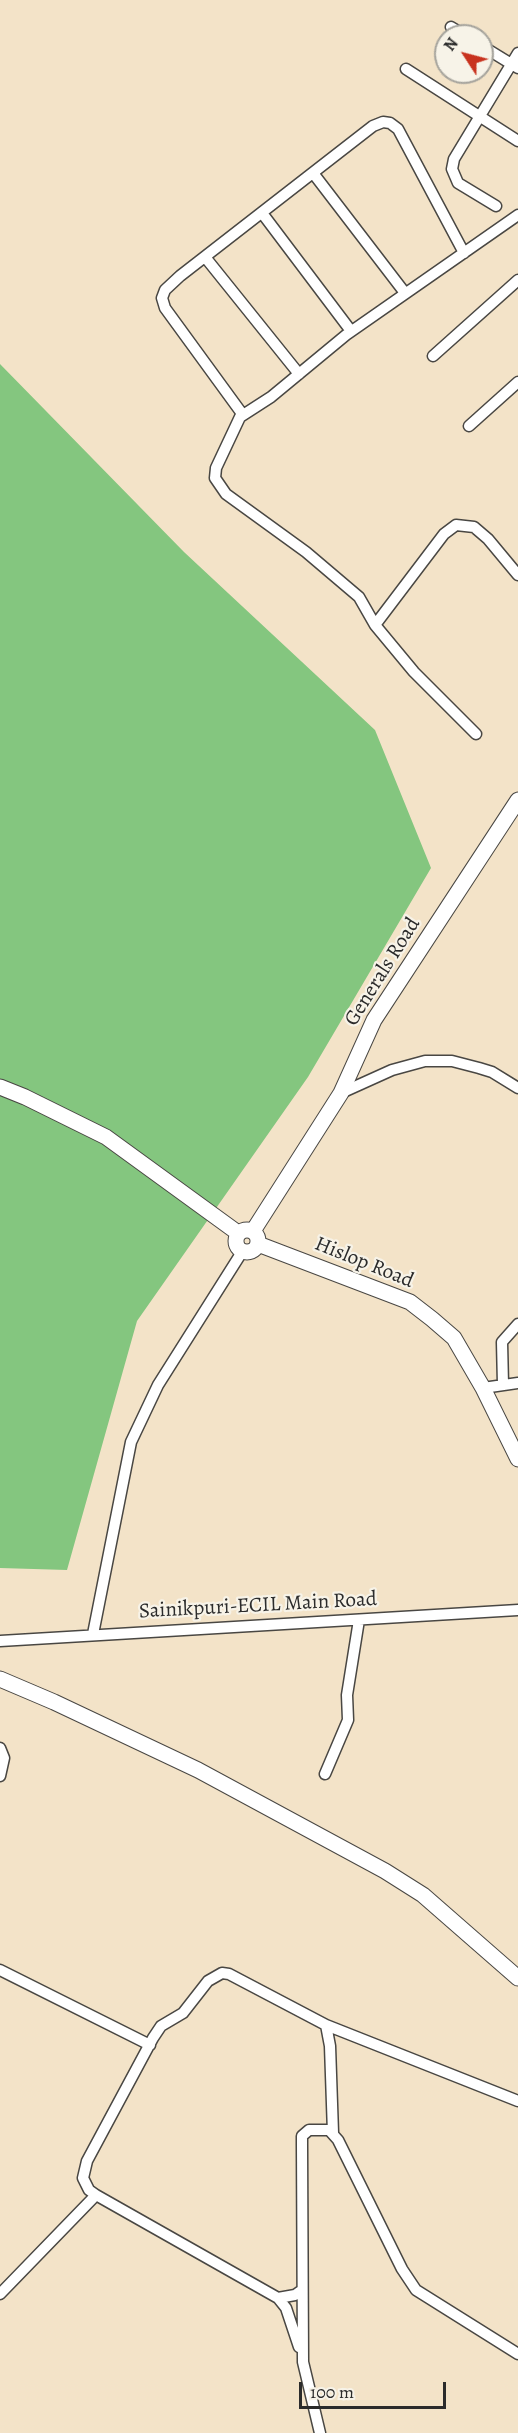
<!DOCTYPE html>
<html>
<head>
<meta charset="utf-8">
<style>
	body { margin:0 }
	#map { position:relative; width:518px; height:2433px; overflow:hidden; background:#f3e3c8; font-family:Alegreya,serif }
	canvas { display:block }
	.north { position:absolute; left:434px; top:24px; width:60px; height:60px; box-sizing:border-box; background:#f7f3e8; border:2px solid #a5a39c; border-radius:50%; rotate:306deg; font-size:16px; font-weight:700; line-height:24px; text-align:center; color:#2b2b2b }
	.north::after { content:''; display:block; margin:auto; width:21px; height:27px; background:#c8321e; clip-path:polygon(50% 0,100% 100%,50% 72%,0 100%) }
	.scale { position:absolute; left:299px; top:2382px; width:147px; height:27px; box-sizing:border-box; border:3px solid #2b2b2b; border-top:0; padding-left:8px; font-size:18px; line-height:21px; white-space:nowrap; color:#2b2b2b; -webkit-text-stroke:4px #f7f3e8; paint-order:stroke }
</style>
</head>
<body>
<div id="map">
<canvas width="518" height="2433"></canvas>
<div class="north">N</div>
<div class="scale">100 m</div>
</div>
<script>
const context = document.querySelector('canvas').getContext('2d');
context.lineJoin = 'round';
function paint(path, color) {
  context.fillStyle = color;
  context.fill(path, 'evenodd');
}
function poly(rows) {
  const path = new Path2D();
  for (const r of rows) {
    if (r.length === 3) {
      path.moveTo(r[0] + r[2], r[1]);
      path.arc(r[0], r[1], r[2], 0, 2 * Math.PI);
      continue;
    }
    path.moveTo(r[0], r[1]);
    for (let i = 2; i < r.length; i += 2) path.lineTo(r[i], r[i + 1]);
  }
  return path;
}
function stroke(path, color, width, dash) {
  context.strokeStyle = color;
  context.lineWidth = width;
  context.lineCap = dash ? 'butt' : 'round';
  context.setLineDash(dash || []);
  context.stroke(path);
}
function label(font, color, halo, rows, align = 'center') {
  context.font = font + ' Alegreya,serif';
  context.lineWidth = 4.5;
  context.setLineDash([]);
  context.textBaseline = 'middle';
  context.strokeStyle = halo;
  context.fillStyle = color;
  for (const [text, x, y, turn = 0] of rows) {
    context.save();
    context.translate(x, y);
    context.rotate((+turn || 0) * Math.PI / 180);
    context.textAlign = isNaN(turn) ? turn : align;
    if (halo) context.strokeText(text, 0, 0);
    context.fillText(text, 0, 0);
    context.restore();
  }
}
paint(poly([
	[0,364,184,552,375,730,431,868,308,1077,137,1321,67,1570,0,1568]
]), '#84c67f');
const street = poly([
	[451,27,466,36],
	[482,46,518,68],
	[406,69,518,141],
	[313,173,405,293],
	[496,206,458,183,452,169,454,159,518,53],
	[262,213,351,331],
	[205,257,299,374],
	[433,356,518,280],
	[243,415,165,308,162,298,165,290,180,276,373,126,383,122,390,123,398,129,464,253],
	[469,426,518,382],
	[375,625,444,534,456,525,474,527,488,539,518,575],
	[476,734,414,672,375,625,359,597,306,552,226,494,215,478,216,468,240,417,271,397,346,335,518,215],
	[341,1093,392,1070,425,1061,452,1061,479,1068,492,1072,518,1088],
	[503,1385,502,1342,518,1324],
	[483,1388,518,1383],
	[93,1634,131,1442,158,1385,242,1252],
	[0,1641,518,1610],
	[0,1748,4,1758,0,1776],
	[325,1774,348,1720,347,1695,359,1620],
	[0,1970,150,2045],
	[326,2025,330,2046,333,2133],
	[302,2290,295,2295,278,2298,96,2195,89,2190,83,2178,87,2161,153,2038,161,2026,183,2013,208,1981,222,1973,229,1974,326,2025,518,2101],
	[0,2294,96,2195],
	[278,2298,286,2308,299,2347],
	[320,2433,303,2362,302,2145,302,2136,309,2130,329,2130,338,2140,402,2269,416,2290,518,2354]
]);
const secondary = poly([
	[0,1087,25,1097,106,1137,238,1233],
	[247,1241,11],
	[253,1231,341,1093,374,1020,518,800],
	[258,1244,410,1302,432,1319,454,1338,483,1388,518,1459],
	[0,1679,54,1702,198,1770,385,1871,423,1895,518,1978]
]);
stroke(street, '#494743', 13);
stroke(secondary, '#494743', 17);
stroke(street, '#fff', 10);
stroke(secondary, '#fff', 15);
label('21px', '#2b2b2b', '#f7f3e8', [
	["Generals Road",383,972,-58],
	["Hislop Road",364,1263,22],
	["Sainikpuri-ECIL Main Road",258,1606,-3]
]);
</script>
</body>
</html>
